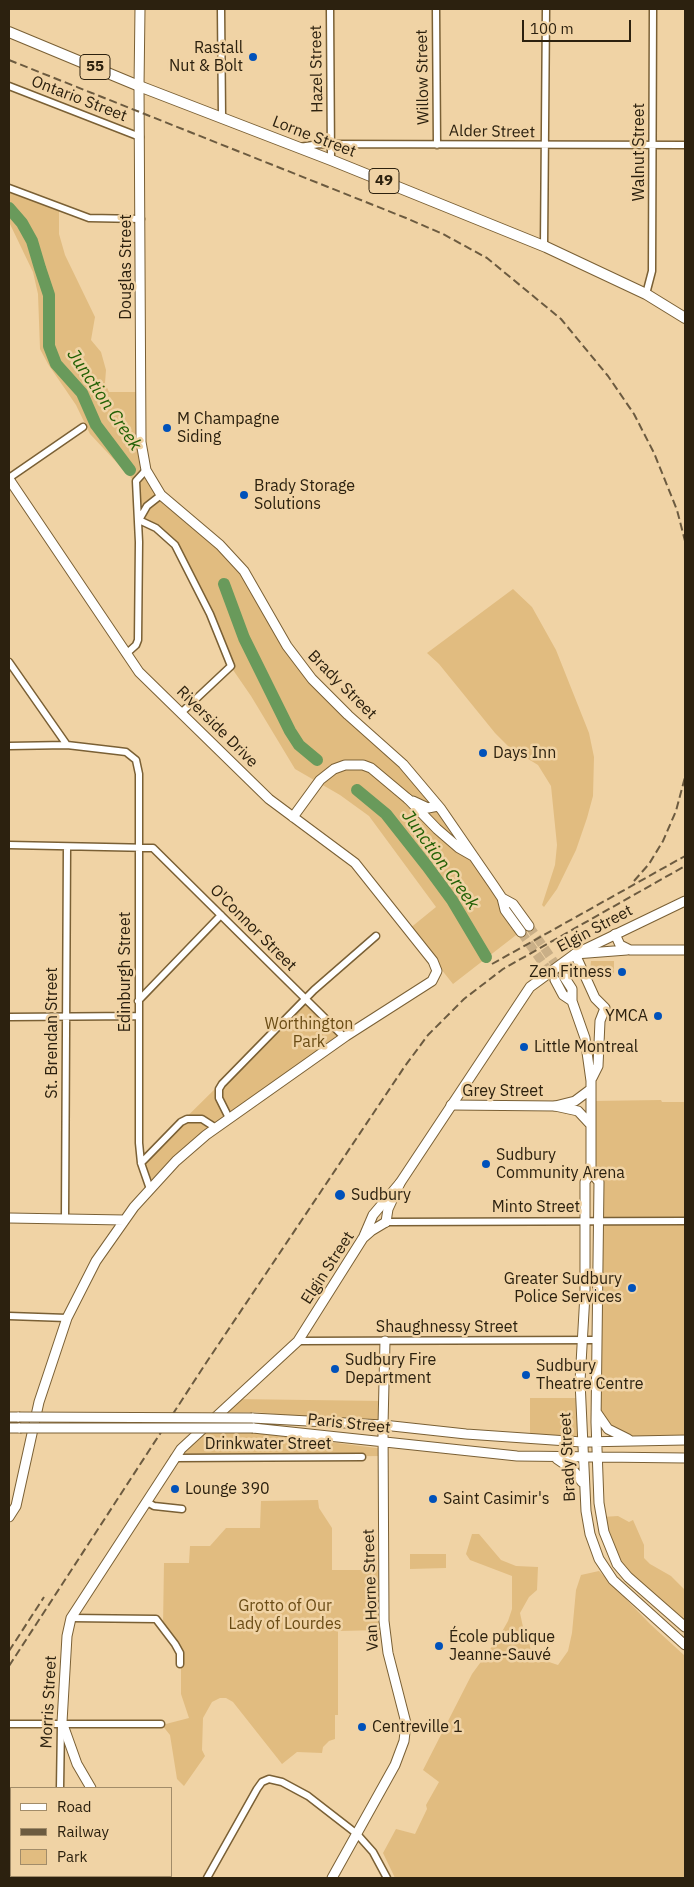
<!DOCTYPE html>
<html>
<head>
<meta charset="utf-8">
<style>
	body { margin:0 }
	#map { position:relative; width:694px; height:1887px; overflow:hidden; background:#f0d3a5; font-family:"IBM Plex Sans",sans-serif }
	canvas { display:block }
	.frame { position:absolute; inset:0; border:10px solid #2c210f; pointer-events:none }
	.legend { position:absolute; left:10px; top:1787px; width:162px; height:90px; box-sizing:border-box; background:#f0d3a5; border:1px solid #a28c69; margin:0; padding:6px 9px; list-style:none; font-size:15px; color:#2c210f }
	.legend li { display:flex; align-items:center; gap:10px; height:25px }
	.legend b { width:25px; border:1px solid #a28c69 }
	.scale { position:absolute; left:522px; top:20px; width:109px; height:22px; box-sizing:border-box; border:2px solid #2c210f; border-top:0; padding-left:6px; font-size:15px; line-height:18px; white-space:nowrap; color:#2c210f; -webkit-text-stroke:4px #f0d3a5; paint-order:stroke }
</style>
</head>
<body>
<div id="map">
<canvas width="694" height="1887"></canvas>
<div class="frame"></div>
<ul class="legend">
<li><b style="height:6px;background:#fff"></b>Road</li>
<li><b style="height:6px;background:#6c5b40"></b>Railway</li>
<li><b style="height:14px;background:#e1bc80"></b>Park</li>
</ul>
<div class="scale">100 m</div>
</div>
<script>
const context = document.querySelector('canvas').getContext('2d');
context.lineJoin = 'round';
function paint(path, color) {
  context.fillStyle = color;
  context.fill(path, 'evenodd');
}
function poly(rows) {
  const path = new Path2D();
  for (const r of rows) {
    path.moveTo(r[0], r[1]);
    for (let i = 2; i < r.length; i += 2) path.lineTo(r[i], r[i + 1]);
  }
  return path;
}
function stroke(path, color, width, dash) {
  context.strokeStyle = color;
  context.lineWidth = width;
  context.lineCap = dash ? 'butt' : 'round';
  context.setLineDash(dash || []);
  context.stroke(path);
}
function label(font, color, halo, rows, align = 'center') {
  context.font = font + ' "IBM Plex Sans",sans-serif';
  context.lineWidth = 5;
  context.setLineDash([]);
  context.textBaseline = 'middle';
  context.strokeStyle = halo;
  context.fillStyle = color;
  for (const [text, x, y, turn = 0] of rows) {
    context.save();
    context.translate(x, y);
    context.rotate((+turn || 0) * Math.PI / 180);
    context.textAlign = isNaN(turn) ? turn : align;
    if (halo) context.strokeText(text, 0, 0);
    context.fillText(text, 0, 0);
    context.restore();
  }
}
paint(poly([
	[9,189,59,209,59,234,65,255,95,317,91,340,101,352,106,370,105,383,109,392,141,392,141,442,155,486,230,554,296,658,417,779,520,932,453,984,409,929,436,907,369,816,340,795,295,769,251,696,231,667,209,614,168,537,138,520,135,482,90,434,76,405,48,364,40,349,38,294,33,272,9,222],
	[513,589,532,607,556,650,589,733,594,757,593,796,587,818,576,850,557,889,544,907,542,905,555,865,557,845,551,786,538,765,510,748,495,733,439,664,427,653],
	[591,961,614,961,614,973,590,972],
	[306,999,345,1037,230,1118,151,1189,141,1162],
	[661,1100,662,1102,685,1102,685,1439,633,1440,612,1431,597,1411,599,1183,592,1172,592,1101],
	[530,1398,580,1398,581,1442,530,1438],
	[233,1399,384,1401,384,1425,255,1412,220,1412],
	[202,1433,259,1433,384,1449,384,1456,260,1457,176,1462],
	[318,1500,319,1508,332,1528,332,1570,384,1570,385,1630,338,1631,338,1715,335,1715,335,1739,329,1741,323,1747,322,1753,297,1752,282,1764,233,1702,226,1698,220,1698,212,1702,203,1718,202,1750,205,1756,184,1786,177,1779,170,1735,162,1725,189,1718,181,1694,181,1653,163,1626,164,1563,189,1563,190,1546,210,1546,226,1528,260,1528,261,1501],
	[618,1516,629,1522,633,1520,644,1545,644,1558,650,1564,671,1576,685,1590,685,1626,617,1564,602,1517],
	[472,1534,479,1534,501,1560,516,1566,538,1567,537,1590,529,1597,520,1613,523,1627,528,1636,533,1662,549,1662,558,1665,568,1651,572,1633,576,1590,581,1575,599,1571,650,1624,685,1656,685,1878,395,1878,383,1853,396,1829,415,1834,427,1809,426,1805,439,1782,423,1770,472,1674,499,1637,508,1621,512,1609,512,1576,470,1560,466,1554],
	[410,1554,446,1554,446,1568,410,1569]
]), '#e1bc80');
stroke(poly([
	[9,208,22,223,32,241,40,268,49,295,49,346,56,364,82,393,96,425,130,470],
	[224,584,244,638,290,731,299,745,317,760],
	[357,790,386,814,427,866,452,900,486,957]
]), '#699a5b', 12);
stroke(poly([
	[529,926,563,975],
	[521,932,554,979]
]), '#c9af87', 9, [9, 4.5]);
const minor = poly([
	[221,9,222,117],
	[330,9,331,160],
	[436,9,437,145],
	[9,86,140,137],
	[299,147,320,144,685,145],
	[9,188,89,218,141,219],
	[544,246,546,9],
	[646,294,652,271,653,9],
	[9,478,83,427],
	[139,520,156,528,175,545,210,614,231,666,182,712],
	[139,520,147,506,161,495],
	[126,654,136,645,138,640,139,542,136,481,146,470],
	[9,662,67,745],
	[9,746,67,745,118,751,126,752,136,760,139,774,139,1143,141,1163,150,1189],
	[9,845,153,848,344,1037],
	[138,1001,221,915],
	[9,1017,138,1016],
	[229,1118,219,1098,219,1089,222,1084,314,990,376,936],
	[141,1163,181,1122,187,1119,202,1119,216,1128],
	[65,1218,67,847],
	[386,1222,685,1221],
	[9,1316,67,1318],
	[298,1341,597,1340],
	[174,1458,362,1457],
	[147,1502,154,1506,182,1509],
	[71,1618,156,1619,175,1644,180,1653,180,1664],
	[9,1724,161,1724],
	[60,1788,61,1725],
	[9,1840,11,1840],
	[58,1878,59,1876],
	[207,1878,257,1789,262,1782,269,1779,282,1782,308,1796,357,1834,373,1852,387,1878]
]);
const tertiary = poly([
	[139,86,140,9],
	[9,479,139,672,269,799,355,863,433,961,437,971,432,981,346,1036,206,1135,176,1161,134,1207,96,1261,67,1318,39,1402,16,1506,9,1517],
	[293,817,320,780,334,769,345,765,363,765,371,768,408,799],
	[615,934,620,945,630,950,685,950],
	[575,954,627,950],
	[451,1105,555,1106],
	[9,1218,124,1220],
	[364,1236,373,1215,400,1183],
	[91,1788,77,1764,62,1722,67,1636,71,1618,181,1449,298,1341,363,1238,371,1231,386,1222],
	[163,1876,165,1878]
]);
const secondary = poly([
	[139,86,141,442,146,470,161,495,220,545,244,571,287,646,312,679,348,715,403,764,441,809,494,886,502,898,505,910,521,932],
	[408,799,437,829,459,848,473,856],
	[413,801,428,808,438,806],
	[502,898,513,904,529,926],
	[575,954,595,998,605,1008,600,1021,598,1066,592,1078],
	[563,975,572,989,572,1001,585,1038,591,1081,591,1172,585,1182,585,1294,580,1381,586,1511,590,1534,599,1559,613,1580,685,1645],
	[555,980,563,995,572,1001],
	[555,1106,578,1111,591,1125],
	[555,1106,575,1101,591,1089],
	[591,1172,599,1182,596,1422,599,1503,604,1532,617,1564,628,1577,685,1627],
	[386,1222,388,1209,400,1183,530,987,575,954,685,901],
	[597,1413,608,1429,628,1439],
	[9,1417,19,1417],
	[252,1418,383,1425,466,1434,582,1442,685,1440],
	[9,1428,20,1428],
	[253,1428,517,1456,685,1458],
	[557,1459,573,1470,582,1482],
	[332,1878,395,1765,404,1741,406,1723,388,1653,384,1621,383,1425,385,1341]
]);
const primary = poly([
	[9,32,139,86,331,160,546,247,646,294,685,318]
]);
stroke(minor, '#7a6035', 9);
stroke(tertiary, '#7a6035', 11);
stroke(secondary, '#7a6035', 11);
stroke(primary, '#7a6035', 12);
stroke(minor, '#fff', 6);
stroke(tertiary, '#fff', 9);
stroke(secondary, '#fff', 9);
stroke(primary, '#fff', 10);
stroke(poly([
	[9,60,406,218,443,234,487,258,561,319,608,376,634,414,654,453,677,510,685,541],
	[634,881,649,864,663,841,676,811,685,777],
	[492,964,685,856],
	[9,1651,44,1597],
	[9,1666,206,1363,405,1066,428,1035,464,999,503,969,685,866]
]), '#6c5b40', 2, [8, 4]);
const secondaryBridge = poly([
	[19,1417,252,1418],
	[20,1428,253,1428]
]);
stroke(secondaryBridge, '#7a6035', 11, []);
stroke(secondaryBridge, '#fff', 9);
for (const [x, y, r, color] of [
	[253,57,5,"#0051ba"],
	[167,428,5,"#0051ba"],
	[244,495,5,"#0051ba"],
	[483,753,5,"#0051ba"],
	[622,972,5,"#0051ba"],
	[658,1016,5,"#0051ba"],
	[524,1047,5,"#0051ba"],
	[486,1164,5,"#0051ba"],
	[340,1195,6,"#0051ba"],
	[632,1288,5,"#0051ba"],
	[335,1369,5,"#0051ba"],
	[526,1375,5,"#0051ba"],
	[175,1489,5,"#0051ba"],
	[433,1499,5,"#0051ba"],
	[439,1646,5,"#0051ba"],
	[362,1727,5,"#0051ba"]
]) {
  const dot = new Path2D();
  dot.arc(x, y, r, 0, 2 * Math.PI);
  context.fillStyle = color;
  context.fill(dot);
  stroke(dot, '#f0d3a5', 2);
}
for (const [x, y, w] of [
	[95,67,30],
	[384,181,30]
]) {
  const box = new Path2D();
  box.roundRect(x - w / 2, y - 12.5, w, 25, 4);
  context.fillStyle = '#f0d3a5';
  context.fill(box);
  stroke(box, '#2c210f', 1);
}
label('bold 15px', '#2c210f', null, [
	["55",95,67],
	["49",384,181]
]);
label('16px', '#2c210f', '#f0d3a5', [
	["Rastall",243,48,"right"],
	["Nut & Bolt",243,66,"right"],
	["M Champagne",177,419],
	["Siding",177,437],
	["Brady Storage",254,486],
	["Solutions",254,504],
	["Days Inn",493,753],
	["Zen Fitness",612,972,"right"],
	["YMCA",648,1016,"right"],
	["Little Montreal",534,1047],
	["Sudbury",496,1155],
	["Community Arena",496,1173],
	["Sudbury",351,1195],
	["Greater Sudbury",622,1279,"right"],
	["Police Services",622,1297,"right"],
	["Sudbury Fire",345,1360],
	["Department",345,1378],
	["Sudbury",536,1366],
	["Theatre Centre",536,1384],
	["Lounge 390",185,1489],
	["Saint Casimir's",443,1499],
	["École publique",449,1637],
	["Jeanne-Sauvé",449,1655],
	["Centreville 1",372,1727]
], 'left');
label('16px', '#2c210f', '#f0d3a5', [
	["Hazel Street",317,69,-91],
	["Willow Street",423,77,-91],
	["Ontario Street",79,99,21],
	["Alder Street",492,132,1],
	["Lorne Street",314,137,21],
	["Walnut Street",639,152,-90],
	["Douglas Street",126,267,-90],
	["Brady Street",342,685,45],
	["Riverside Drive",217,727,45],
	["O'Connor Street",253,928,45],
	["Elgin Street",595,929,-28],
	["Edinburgh Street",125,972,-90],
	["St. Brendan Street",52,1033,-90],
	["Grey Street",503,1091],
	["Minto Street",536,1207],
	["Elgin Street",328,1268,-57],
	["Shaughnessy Street",447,1327],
	["Paris Street",349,1424,6],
	["Drinkwater Street",268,1444],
	["Brady Street",568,1457,-93],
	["Van Horne Street",371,1590,-92],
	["Morris Street",49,1702,-87]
]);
label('16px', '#6a4c15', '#f0d3a5', [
	["Worthington",309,1024],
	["Park",309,1042],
	["Grotto of Our",285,1606],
	["Lady of Lourdes",285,1624]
]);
label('italic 18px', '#226105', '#f0d3a5', [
	["Junction Creek",104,400,56],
	["Junction Creek",440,860,54]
]);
</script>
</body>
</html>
